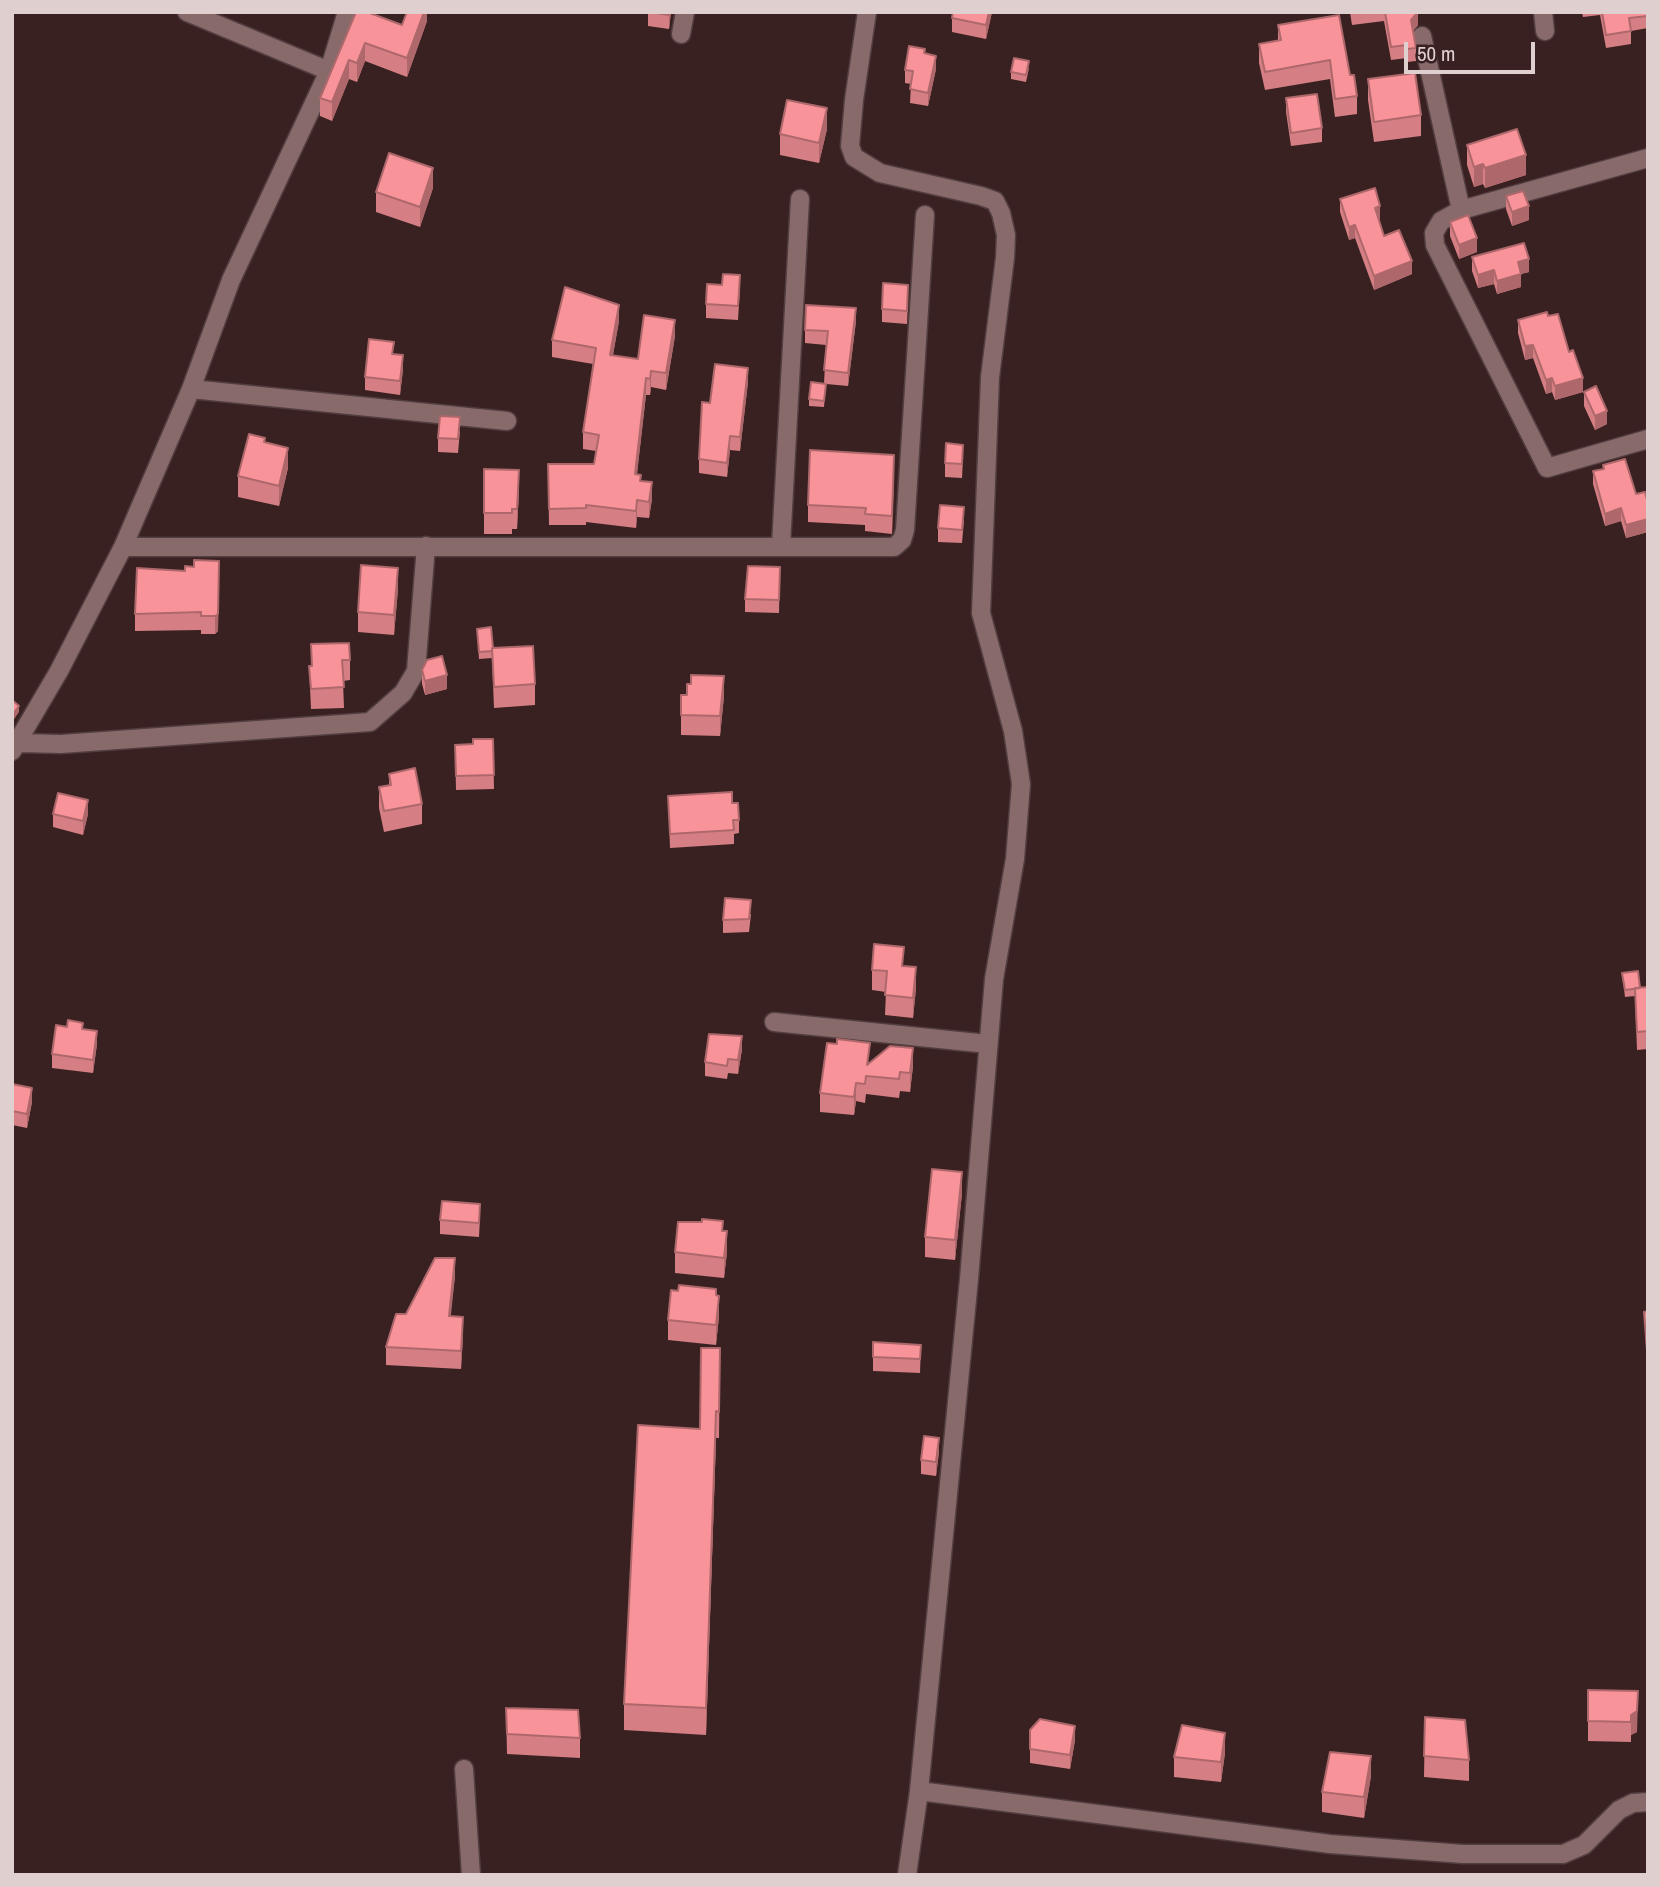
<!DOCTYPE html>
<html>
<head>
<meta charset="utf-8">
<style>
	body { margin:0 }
	#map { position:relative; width:1660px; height:1887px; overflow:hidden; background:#392122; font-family:"Archivo Narrow",sans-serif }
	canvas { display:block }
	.frame { position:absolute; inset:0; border:14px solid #e0cfcf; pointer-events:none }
	.scale { position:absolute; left:1404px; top:42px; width:131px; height:32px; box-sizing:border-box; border:4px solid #e0cfcf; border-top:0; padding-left:9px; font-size:21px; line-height:24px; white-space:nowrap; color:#e0cfcf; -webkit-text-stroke:5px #392122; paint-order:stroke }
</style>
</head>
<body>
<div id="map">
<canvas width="1660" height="1887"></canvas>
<div class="frame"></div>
<div class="scale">50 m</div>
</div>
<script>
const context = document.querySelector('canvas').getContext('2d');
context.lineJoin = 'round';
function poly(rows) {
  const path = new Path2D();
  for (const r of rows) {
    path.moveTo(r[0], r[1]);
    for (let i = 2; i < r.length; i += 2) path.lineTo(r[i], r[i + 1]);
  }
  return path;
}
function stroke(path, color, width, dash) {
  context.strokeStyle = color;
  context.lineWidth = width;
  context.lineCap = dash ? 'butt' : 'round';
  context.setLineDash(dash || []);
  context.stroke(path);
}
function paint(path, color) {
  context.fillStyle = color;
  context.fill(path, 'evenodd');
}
const minor = poly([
	[187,12,329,71],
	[867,12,854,100,850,146,854,157,880,173,981,196,995,201,1001,213,1006,235,1005,258,990,377,981,613,1013,731,1021,784,1015,859,994,979,969,1279,919,1791,907,1875],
	[1543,12,1545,31],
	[681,34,685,12],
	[1422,36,1461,210],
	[1648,158,1461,210,1441,221,1434,233,1435,245,1547,468,1648,439],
	[191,389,507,421],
	[781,545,800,199],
	[123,547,894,547,902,540,905,530,925,215],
	[20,743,61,744,370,722,403,693,416,671,426,546],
	[12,751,59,671,123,547,191,389,231,280,329,71,347,12],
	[774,1022,988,1044],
	[464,1769,471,1875],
	[919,1791,1330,1844,1463,1854,1563,1854,1584,1845,1619,1810,1633,1803,1648,1802]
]);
stroke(minor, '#523d3f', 21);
stroke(minor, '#886a6b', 18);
paint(poly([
	[356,12,402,25,427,12,427,21,407,77,365,61,357,82,349,79,332,121,320,116,320,98],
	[648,12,671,12,669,29,648,26],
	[992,12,986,39,952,32,952,18],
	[1350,12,1429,12,1418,14,1418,25,1413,31,1416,48,1416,61,1407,62,1407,58,1391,60,1384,21,1352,25],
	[1582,12,1648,12,1648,28,1631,31,1631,44,1606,48,1600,15,1583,17],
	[1339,15,1350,75,1357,96,1357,114,1335,117,1330,79,1265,90,1259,63,1259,44,1278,40,1278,25],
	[925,54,936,69,928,106,910,103,911,84,905,83,905,70],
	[1029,68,1026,82,1011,79,1011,72],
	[1368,79,1421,115,1421,136,1374,142,1368,100],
	[1286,98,1322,128,1322,142,1291,146,1286,112],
	[827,129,819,163,780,155,780,134],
	[1467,145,1526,175,1485,188,1483,184,1474,187,1467,165],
	[433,188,420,227,376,212,376,192],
	[1506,196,1529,220,1512,226,1506,209],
	[1340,199,1380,219,1379,220,1384,236,1412,274,1374,290,1355,238,1349,240,1340,212],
	[1450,222,1477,252,1459,259,1450,236],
	[1472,257,1529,272,1521,274,1521,287,1497,294,1494,284,1478,288,1472,271],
	[740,288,738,320,706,318,706,304],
	[908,299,907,324,882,322,882,309],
	[1548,316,1569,352,1583,392,1555,400,1552,392,1546,394,1533,358,1525,360,1518,333,1518,320],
	[619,321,613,355,638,359,675,336,666,390,651,387,650,395,646,395,637,474,652,499,649,518,637,517,636,528,586,522,586,525,549,525,548,464,594,464,596,451,583,449,583,432,593,364,552,357,552,340],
	[856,321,848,386,826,384,824,407,809,406,809,399,824,384,826,345,805,343,805,330],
	[394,354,403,369,400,395,365,390,365,377],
	[748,382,740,451,730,450,727,477,699,473,699,459,710,403],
	[1584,392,1607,424,1595,430,1584,406],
	[460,431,458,453,438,452,438,438],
	[265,442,288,468,279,506,238,497,238,476],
	[963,458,962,478,945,477,945,463],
	[1603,465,1648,504,1648,532,1626,538,1621,521,1605,526,1593,484,1593,471,1603,469],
	[484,469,519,490,517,529,512,529,512,534,484,534],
	[894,472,892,534,865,531,865,525,808,522,808,505],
	[964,520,962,543,938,542,938,528],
	[219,561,218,631,215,634,201,634,201,630,135,631,135,614,185,571,194,567],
	[780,567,779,613,745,612,745,599],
	[398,589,394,635,358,632,358,612],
	[477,629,493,648,535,684,535,705,494,708,492,658,479,659],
	[311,644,350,660,350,680,343,681,344,708,311,709,309,666,311,666],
	[422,670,447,689,425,695,422,684],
	[681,695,724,696,720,736,681,735],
	[493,739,494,789,456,790,455,745,473,744],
	[389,774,422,804,422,824,384,832,379,808,379,787,389,785],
	[668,796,732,803,739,820,739,833,734,834,734,844,670,848],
	[53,814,88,814,83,835,53,827],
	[751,914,749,932,723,933,723,920],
	[904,966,916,988,913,1018,885,1015,886,992,872,990,872,970],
	[1622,973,1640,988,1648,987,1648,1049,1637,1050,1635,996,1625,997],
	[83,1029,97,1044,93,1073,52,1068,52,1054],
	[837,1044,870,1063,913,1066,910,1092,900,1091,899,1098,866,1094,865,1103,856,1101,854,1115,820,1112,820,1093],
	[742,1049,738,1074,728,1073,727,1079,705,1076,705,1062],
	[12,1084,32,1102,27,1128,12,1125],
	[962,1193,955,1260,925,1257,925,1237],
	[480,1218,479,1237,440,1234,440,1220],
	[723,1231,727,1252,724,1278,675,1273,675,1252],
	[455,1276,450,1316,463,1335,461,1369,386,1365,386,1347,406,1314],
	[716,1295,719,1316,716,1345,668,1340,668,1320],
	[1648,1311,1648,1363,1647,1363,1644,1312],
	[873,1342,921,1345,920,1373,873,1371],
	[720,1348,719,1438,716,1438,706,1735,624,1730,624,1704,700,1429],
	[939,1452,936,1476,921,1474,921,1460],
	[1588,1690,1638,1691,1637,1732,1631,1735,1631,1742,1588,1741],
	[506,1708,580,1738,580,1758,507,1754],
	[1425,1717,1469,1760,1469,1781,1424,1777],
	[1030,1730,1075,1740,1070,1769,1030,1763],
	[1225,1753,1221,1782,1174,1777,1174,1757],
	[1371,1776,1364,1818,1322,1812,1322,1792]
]), '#d57f84');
paint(poly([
	[424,12,427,12,427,21,407,77,407,58],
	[669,12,671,12,669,29],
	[989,12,992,12,986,39,986,25],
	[1418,12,1418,25,1411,33,1411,20],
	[365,43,365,61,357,82,357,63],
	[936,56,936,69,928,106,928,93],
	[349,60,349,79,332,121,332,102],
	[827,108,827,129,819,163,819,143],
	[1526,155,1526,175,1485,188,1485,168],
	[1483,164,1483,184,1474,187,1474,167],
	[433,168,433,188,420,227,420,207],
	[1380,206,1380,219,1375,221,1375,208],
	[1529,206,1529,220,1512,226,1512,212],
	[1355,225,1355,238,1349,240,1349,227],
	[1477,238,1477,252,1459,259,1459,245],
	[1529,259,1529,272,1521,274,1521,287,1497,294,1497,281,1518,262],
	[1412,261,1412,274,1374,290,1374,276],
	[1494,270,1494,284,1478,288,1478,275],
	[619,305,619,321,610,371,610,355],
	[856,308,856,321,848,386,848,373],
	[675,320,675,336,666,390,666,373],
	[1533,345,1533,358,1525,360,1525,346],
	[403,355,403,369,400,395,400,381],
	[748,368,748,382,740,451,740,437],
	[651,371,651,387,650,395,650,379],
	[646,378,646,395,635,490,635,474],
	[1552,378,1552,392,1546,394,1546,380],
	[1583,378,1583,392,1555,400,1555,386],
	[1607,411,1607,424,1595,430,1595,416],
	[730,436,730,450,727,477,727,463],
	[288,448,288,468,279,506,279,486],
	[894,455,894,472,892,534,892,516],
	[519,470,519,490,517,529,517,509],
	[652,482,652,499,649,518,649,502],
	[637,500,637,517,636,528,636,511],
	[1621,508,1621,521,1605,526,1605,514],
	[1648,519,1648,532,1626,538,1626,525],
	[219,561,218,631,215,634,215,616],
	[398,568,398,589,394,635,394,615],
	[447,675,447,689,425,695,425,681],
	[724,676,724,696,720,736,720,716],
	[19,706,19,712,12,722,12,715],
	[88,800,88,814,83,835,83,821],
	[916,967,916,988,913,1018,913,998],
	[97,1031,97,1044,93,1073,93,1060],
	[742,1036,742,1049,738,1074,738,1060],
	[913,1048,913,1066,910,1092,910,1073],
	[856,1083,856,1101,854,1115,854,1097],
	[32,1088,32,1102,27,1128,27,1114],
	[962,1172,962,1193,955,1260,955,1240],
	[727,1231,727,1252,724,1278,724,1258],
	[455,1258,455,1276,449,1334,449,1316],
	[719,1296,719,1316,716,1345,716,1325],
	[463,1317,463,1335,461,1369,461,1351],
	[716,1411,716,1438,706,1735,706,1708],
	[939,1438,939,1452,936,1476,936,1462],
	[1637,1711,1637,1732,1631,1735,1631,1742,1631,1715],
	[1075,1726,1075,1740,1070,1769,1070,1755],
	[1225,1733,1225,1753,1221,1782,1221,1762],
	[1371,1756,1371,1776,1364,1818,1364,1797]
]), '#ae686b');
const building = poly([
	[356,12,367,12,402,25,407,12,424,12,407,58,365,43,357,63,349,60,332,102,320,98,356,12],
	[650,12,669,12,669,15,650,12],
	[953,12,989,12,986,25,952,18,953,12],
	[1385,12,1418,12,1411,20,1416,48,1407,49,1407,45,1391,47,1385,12],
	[1602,12,1648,12,1648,16,1629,18,1631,31,1606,35,1602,12],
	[1339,15,1350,75,1354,75,1357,96,1335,99,1330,60,1265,72,1259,44,1281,40,1278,25,1339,15],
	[909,46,925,49,924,53,936,56,928,93,910,89,913,71,905,70,909,46],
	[1014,58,1029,61,1026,75,1011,72,1014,58],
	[1415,73,1421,115,1374,122,1368,79,1415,73],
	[1317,94,1322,128,1291,133,1286,98,1317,94],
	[787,100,827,108,819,143,780,134,787,100],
	[1517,129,1526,155,1485,168,1483,164,1474,167,1467,145,1517,129],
	[389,153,433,168,420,207,376,192,389,153],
	[1375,188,1380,206,1375,208,1384,236,1399,230,1412,261,1374,276,1355,225,1349,227,1340,199,1375,188],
	[1523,191,1529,206,1512,212,1506,196,1523,191],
	[1468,215,1477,238,1459,245,1450,222,1468,215],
	[1524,243,1529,259,1518,262,1521,274,1497,281,1494,270,1478,275,1472,257,1524,243],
	[723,274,740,275,738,306,706,304,707,284,722,285,723,274],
	[883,283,908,285,907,311,882,309,883,283],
	[565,287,619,305,610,355,638,359,644,315,675,320,666,373,651,371,650,379,646,378,635,474,641,475,640,481,652,482,649,502,637,500,636,511,586,505,586,508,549,509,548,464,594,464,599,435,583,432,596,348,552,340,565,287],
	[806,305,856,308,848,373,824,370,828,331,805,330,806,305],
	[1547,312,1548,316,1558,314,1569,352,1573,350,1583,378,1555,386,1552,378,1546,380,1533,345,1525,346,1518,320,1547,312],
	[369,339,394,342,392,354,403,355,400,381,365,377,369,339],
	[715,364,748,368,740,437,730,436,727,463,699,459,702,402,710,403,715,364],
	[811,382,826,384,824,401,809,399,811,382],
	[1596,386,1607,411,1595,416,1584,392,1596,386],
	[440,416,460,417,458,439,438,438,440,416],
	[249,434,265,438,264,442,288,448,279,486,238,476,249,434],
	[946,443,963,445,962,464,945,463,946,443],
	[810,450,894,455,892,516,865,514,866,508,808,505,810,450],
	[1625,459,1636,494,1645,492,1648,504,1648,519,1626,525,1621,508,1605,514,1593,471,1604,469,1603,465,1625,459],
	[484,469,519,470,517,509,512,509,512,513,484,513,484,469],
	[940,505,964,507,962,530,938,528,940,505],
	[194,560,219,561,218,614,215,616,201,616,201,612,135,614,137,568,185,571,185,566,194,567,194,560],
	[361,565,398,568,394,615,358,612,361,565],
	[748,566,780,567,779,600,745,599,748,566],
	[491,627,493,648,492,648,492,651,479,652,477,629,491,627],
	[349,643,350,660,342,660,344,687,311,689,309,666,312,666,311,644,349,643],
	[533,646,535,684,494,687,492,648,533,646],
	[442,656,447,675,425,681,422,670,427,660,442,656],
	[691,675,724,676,720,716,681,715,681,695,687,695,687,684,691,684,691,675],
	[12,700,19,706,12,715,12,700],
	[473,739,493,739,494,775,456,776,455,745,473,744,473,739],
	[415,768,422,804,384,811,379,787,391,785,389,774,415,768],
	[732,792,732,803,738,803,739,820,733,820,734,830,670,834,668,796,732,792],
	[58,793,88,800,83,821,53,814,58,793],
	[725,898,751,900,749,919,723,920,725,898],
	[874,944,904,947,902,966,916,967,913,998,885,995,887,971,872,970,874,944],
	[1638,971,1640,988,1625,990,1622,973,1638,971],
	[1648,987,1648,1031,1637,1032,1635,988,1648,987],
	[68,1020,83,1023,82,1029,97,1031,93,1060,52,1054,56,1025,67,1027,68,1020],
	[709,1034,742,1036,738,1060,728,1059,727,1066,705,1062,709,1034],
	[837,1039,870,1043,867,1065,890,1046,913,1048,910,1073,900,1072,899,1079,866,1076,865,1084,856,1083,854,1097,820,1093,827,1043,837,1044,837,1039],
	[12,1084,32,1088,27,1114,12,1111,12,1084],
	[932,1169,962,1172,955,1240,925,1237,932,1169],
	[442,1201,480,1204,479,1223,440,1220,442,1201],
	[702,1219,723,1221,722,1231,727,1231,724,1258,675,1252,678,1222,702,1222,702,1219],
	[435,1258,455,1258,449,1316,463,1317,461,1351,386,1347,396,1314,406,1314,435,1258],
	[679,1285,716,1289,716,1295,719,1296,716,1325,668,1320,671,1290,678,1291,679,1285],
	[1648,1311,1648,1350,1647,1350,1644,1312,1648,1311],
	[873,1342,921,1345,920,1359,873,1357,873,1342],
	[701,1348,720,1348,719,1412,716,1411,706,1708,624,1704,638,1425,700,1429,701,1348],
	[924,1436,939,1438,936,1462,921,1460,924,1436],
	[1588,1690,1638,1691,1637,1711,1631,1715,1631,1722,1588,1721,1588,1690],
	[506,1708,578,1710,580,1738,507,1734,506,1708],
	[1425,1717,1465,1720,1469,1760,1424,1756,1425,1717],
	[1040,1719,1075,1726,1070,1755,1030,1749,1030,1730,1040,1719],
	[1182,1725,1225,1733,1221,1762,1174,1757,1182,1725],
	[1330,1752,1371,1756,1364,1797,1322,1792,1330,1752]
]);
paint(building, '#f89499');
stroke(building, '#ae686b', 2);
</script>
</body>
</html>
